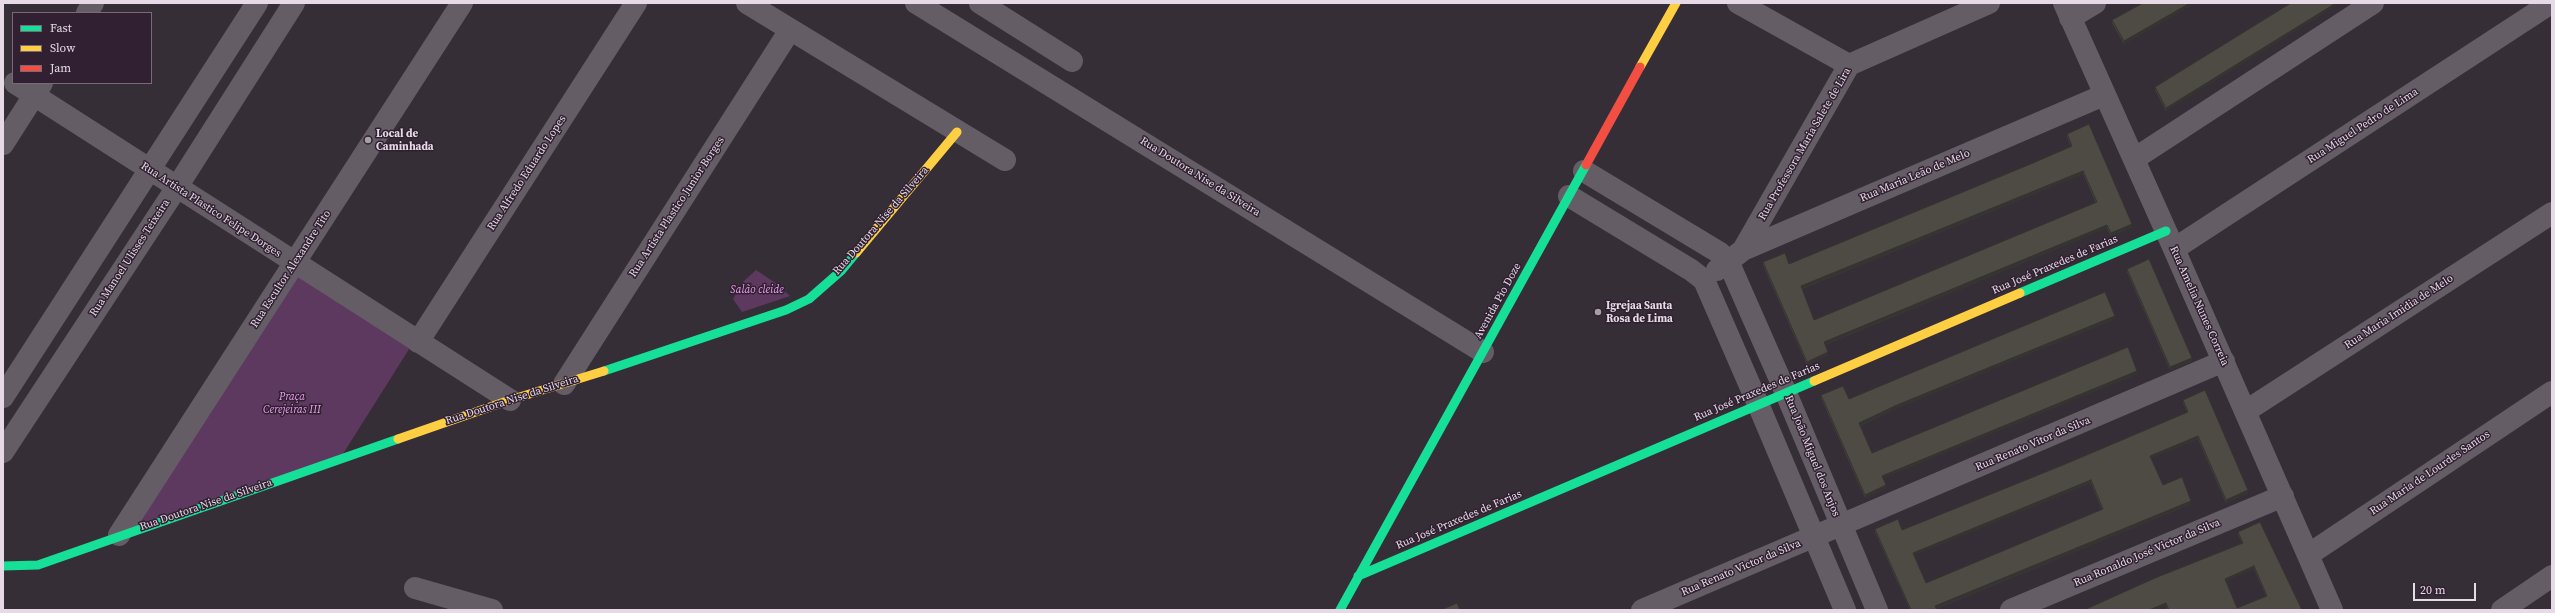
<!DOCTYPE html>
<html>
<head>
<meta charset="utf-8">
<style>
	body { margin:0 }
	#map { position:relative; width:2555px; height:613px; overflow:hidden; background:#362e37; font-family:"Source Serif 4",serif }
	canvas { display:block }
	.frame { position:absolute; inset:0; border:4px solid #e5dae5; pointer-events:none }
	.legend { position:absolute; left:12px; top:12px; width:140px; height:72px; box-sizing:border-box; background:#302031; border:1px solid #786a79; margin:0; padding:5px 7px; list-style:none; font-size:12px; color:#e5dae5 }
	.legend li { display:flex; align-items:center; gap:8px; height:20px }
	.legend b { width:20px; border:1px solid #786a79 }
	.scale { position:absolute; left:2413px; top:583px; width:63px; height:18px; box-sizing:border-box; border:2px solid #e5dae5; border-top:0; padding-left:5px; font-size:12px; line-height:14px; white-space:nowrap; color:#e5dae5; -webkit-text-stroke:3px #302031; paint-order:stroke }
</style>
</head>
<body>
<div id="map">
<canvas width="2555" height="613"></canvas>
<div class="frame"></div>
<ul class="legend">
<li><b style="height:5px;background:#16e098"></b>Fast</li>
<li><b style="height:5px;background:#ffcf43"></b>Slow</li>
<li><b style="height:5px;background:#f24e42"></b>Jam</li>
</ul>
<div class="scale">20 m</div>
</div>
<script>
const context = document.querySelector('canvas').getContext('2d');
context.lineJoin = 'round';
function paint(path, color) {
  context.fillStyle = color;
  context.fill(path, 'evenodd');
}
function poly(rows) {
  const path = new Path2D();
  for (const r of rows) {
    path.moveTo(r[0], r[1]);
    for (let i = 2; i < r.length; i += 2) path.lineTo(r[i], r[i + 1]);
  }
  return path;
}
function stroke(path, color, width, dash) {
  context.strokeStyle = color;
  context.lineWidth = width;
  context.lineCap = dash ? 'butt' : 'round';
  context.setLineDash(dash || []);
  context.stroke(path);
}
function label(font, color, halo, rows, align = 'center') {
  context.font = font + ' "Source Serif 4",serif';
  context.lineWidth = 3;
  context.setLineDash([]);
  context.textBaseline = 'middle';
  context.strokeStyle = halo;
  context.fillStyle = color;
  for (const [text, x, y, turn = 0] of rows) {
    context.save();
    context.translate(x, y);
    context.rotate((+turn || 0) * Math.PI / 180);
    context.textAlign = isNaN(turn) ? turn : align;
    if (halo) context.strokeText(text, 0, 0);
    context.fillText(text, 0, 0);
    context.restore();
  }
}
paint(poly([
	[756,270,777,284,790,296,742,312,733,299,744,281],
	[295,272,411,346,336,465,123,536]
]), '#5d385f');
stroke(poly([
	[747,3,1005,160],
	[916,3,1483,352],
	[980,3,1072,61],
	[1738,3,1849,65],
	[2064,3,2174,249,2332,610],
	[87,13,93,3],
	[2070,18,2095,3],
	[15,83,510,400],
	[3,144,42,83],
	[2134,159,2373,3],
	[1584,171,1720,253,1728,261,1786,393,1877,610],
	[1569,196,1691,270,1704,280,1758,404,1845,610],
	[2174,249,2551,3],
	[1743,250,1849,65,1989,3],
	[1717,270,1743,250,2104,95],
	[418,342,636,3],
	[564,384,790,30],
	[3,397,257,3],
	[2246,411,2552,213],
	[3,452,177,187,294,3],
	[119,535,462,3],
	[2308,555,2552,392],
	[415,588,492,610],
	[1642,610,2224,361],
	[2011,610,2283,496],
	[2502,610,2552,576]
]), '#645d65', 22);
stroke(poly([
	[2020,293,2166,231],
	[604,371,786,310,809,299,842,270,856,253],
	[3,566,38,565,398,439],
	[1358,576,1814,381],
	[1340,610,1586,165]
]), '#16e098', 9);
stroke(poly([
	[1640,67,1676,3],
	[856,253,957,132],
	[1814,381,2020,293],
	[398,439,510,400,604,371]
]), '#ffcf43', 9);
stroke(poly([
	[1586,165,1640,67]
]), '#f24e42', 9);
paint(poly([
	[2143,3,2195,3,2124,44,2112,23,2112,20],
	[2291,3,2166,111,2155,90,2155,87],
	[2067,134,2132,227,2111,236,2107,228,1825,345,1828,355,1807,365,1763,265,1763,262,1789,264,2033,163,2071,147,2067,137],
	[2083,174,2096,203,1814,320,1802,289],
	[2127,269,2192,361,2170,370,2127,272],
	[2115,319,1897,408,1860,426,1872,453,2137,374,1883,478,1886,488,1865,498,1821,398,1821,395,1849,399],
	[2183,400,2248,493,2226,503,2198,439,2151,458,2163,485,2191,504,1936,609,1937,610,1910,610,1875,532,1875,529,1902,530,2063,465,2187,412,2183,403],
	[2091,483,2102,510,1926,583,1914,555],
	[2238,532,2302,610,2167,610,2166,606,2156,610,2084,610,2242,543,2238,535],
	[2254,569,2266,596,2237,608,2226,581]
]), '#42403a');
paint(poly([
	[2190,3,2195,3,2124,44,2124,41],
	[2336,3,2341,3,2166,111,2166,108],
	[2083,171,2083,174,1801,289,1801,286],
	[2132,224,2132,227,2111,236,2111,233],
	[2107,225,2107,228,1824,345,1824,342],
	[2115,316,2115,319,1897,408,1859,426,1859,423,1897,405],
	[1828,352,1828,355,1807,365,1807,362],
	[2192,358,2192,361,2170,370,2170,367],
	[2137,371,2137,374,1882,479,1882,476],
	[2198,436,2198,439,2150,459,2150,456],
	[2091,480,2091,483,1913,556,1913,553],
	[1886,485,1886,488,1865,498,1865,495],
	[2248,490,2248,493,2226,503,2226,500],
	[2191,501,2191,504,1935,609,1935,606],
	[2254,566,2254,569,2225,582,2225,579],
	[2166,603,2166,606,2156,610,2149,610]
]), '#363430');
const building = poly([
	[2143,3,2190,3,2124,41,2112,20,2143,3],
	[2291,3,2336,3,2166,108,2155,87,2291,3],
	[2089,124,2132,224,2111,233,2107,225,1824,342,1828,352,1807,362,1763,262,1785,253,1789,264,2033,163,2072,146,2067,134,2089,124],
	[2083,171,2097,202,1814,320,1801,286,2083,171],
	[2149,259,2192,358,2170,367,2127,269,2149,259],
	[2105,292,2115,316,1897,405,1859,423,1872,453,2128,347,2137,371,1882,476,1886,485,1865,495,1821,395,1843,386,1849,399,2105,292],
	[2205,390,2248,490,2226,500,2198,436,2150,456,2163,485,2182,477,2191,501,1935,606,1937,610,1911,610,1875,529,1898,519,1902,530,2063,465,2188,412,2183,400,2205,390],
	[2091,480,2103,509,1926,583,1913,553,2091,480],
	[2260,522,2302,610,2169,610,2166,603,2149,610,2084,610,2155,578,2243,543,2238,532,2260,522],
	[2254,566,2267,596,2237,608,2225,579,2254,566],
	[1457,603,1460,610,1441,610,1457,603]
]);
paint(building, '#4d4b44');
stroke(building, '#363430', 1);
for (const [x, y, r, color] of [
	[368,140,4,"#a89ea8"],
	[1598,312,4,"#a89ea8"]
]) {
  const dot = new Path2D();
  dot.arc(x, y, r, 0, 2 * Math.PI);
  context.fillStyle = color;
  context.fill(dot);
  stroke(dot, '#302031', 1.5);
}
label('11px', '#e5dae5', '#302031', [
	["Rua Miguel Pedro de Lima",2363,126,-33],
	["Rua Professora Maria Salete de Lira",1805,144,-60],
	["Rua Alfredo Eduardo Lopes",527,173,-57],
	["Rua Maria Leão de Melo",1915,176,-23],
	["Rua Doutora Nise da Silveira",1200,177,32],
	["Rua Artista Plastico Junior Borges",677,207,-57],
	["Rua Artista Plastico Felipe Dorges",211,210,33],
	["Rua Doutora Nise da Silveira",881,221,-49],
	["Rua Manoel Ulisses Teixeira",130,258,-57],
	["Rua José Praxedes de Farias",2055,265,-23],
	["Rua Escultor Alexandre Tito",291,269,-57],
	["Avenida Pio Doze",1498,301,-61],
	["Rua Amelia Nunes Correia",2199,306,66],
	["Rua Maria Imidia de Melo",2399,312,-33],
	["Rua José Praxedes de Farias",1757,392,-23],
	["Rua Doutora Nise da Silveira",512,400,-18],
	["Rua Renato Vitor da Silva",2033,444,-23],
	["Rua João Miguel dos Anjos",1812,456,68],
	["Rua Maria de Lourdes Santos",2430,473,-34],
	["Rua Doutora Nise da Silveira",206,505,-19],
	["Rua José Praxedes de Farias",1459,520,-23],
	["Rua Ronaldo José Victor da Silva",2147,553,-23],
	["Rua Renato Victor da Silva",1741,568,-23]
]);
label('bold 11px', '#e5dae5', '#302031', [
	["Local de",376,134],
	["Caminhada",376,147],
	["Igrejaa Santa",1606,306],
	["Rosa de Lima",1606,319]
], 'left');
label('italic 11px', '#ed9ef1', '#302031', [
	["Salão cleide",757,290],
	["Praça",292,397],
	["Cerejeiras III",292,410]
]);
</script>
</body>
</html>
